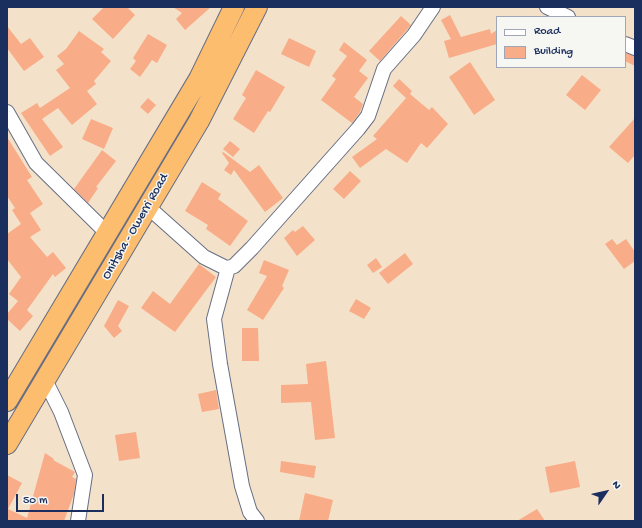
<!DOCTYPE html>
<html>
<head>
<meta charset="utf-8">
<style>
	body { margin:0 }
	#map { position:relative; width:642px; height:528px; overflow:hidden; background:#f3e2c9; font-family:"Gochi Hand",sans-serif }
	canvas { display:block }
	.frame { position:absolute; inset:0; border:8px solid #1b2f5e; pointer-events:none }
	.legend { position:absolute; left:496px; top:16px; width:130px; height:52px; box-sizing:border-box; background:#f6f6f2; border:1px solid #9ea6b7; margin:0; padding:5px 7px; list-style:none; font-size:12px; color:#1b2f5e }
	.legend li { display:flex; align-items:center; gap:8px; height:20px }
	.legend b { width:20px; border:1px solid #9ea6b7 }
	.north { position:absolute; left:586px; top:472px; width:40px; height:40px; -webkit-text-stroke:3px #f6f6f2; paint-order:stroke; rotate:56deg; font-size:11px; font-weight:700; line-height:16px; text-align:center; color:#1b2f5e }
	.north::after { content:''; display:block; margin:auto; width:14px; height:18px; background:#1b2f5e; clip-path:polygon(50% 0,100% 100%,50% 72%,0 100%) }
	.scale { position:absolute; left:16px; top:494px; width:88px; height:18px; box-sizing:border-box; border:2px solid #1b2f5e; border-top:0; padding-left:5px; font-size:12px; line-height:14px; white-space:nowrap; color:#1b2f5e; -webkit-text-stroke:3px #f6f6f2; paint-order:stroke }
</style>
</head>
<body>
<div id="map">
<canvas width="642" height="528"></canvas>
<div class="frame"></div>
<ul class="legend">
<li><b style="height:5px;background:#fff"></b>Road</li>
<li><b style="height:11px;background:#f8ac88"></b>Building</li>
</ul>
<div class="north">N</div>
<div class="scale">50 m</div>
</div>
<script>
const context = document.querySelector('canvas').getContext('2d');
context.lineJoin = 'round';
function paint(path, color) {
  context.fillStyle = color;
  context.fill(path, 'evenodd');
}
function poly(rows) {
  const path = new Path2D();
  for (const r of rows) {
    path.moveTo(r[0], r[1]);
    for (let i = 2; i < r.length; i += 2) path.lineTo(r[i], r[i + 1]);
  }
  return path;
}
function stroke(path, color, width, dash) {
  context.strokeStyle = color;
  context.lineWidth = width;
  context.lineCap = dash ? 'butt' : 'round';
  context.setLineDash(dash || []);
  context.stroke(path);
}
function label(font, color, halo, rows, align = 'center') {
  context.font = font + ' "Gochi Hand",sans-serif';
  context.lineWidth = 3;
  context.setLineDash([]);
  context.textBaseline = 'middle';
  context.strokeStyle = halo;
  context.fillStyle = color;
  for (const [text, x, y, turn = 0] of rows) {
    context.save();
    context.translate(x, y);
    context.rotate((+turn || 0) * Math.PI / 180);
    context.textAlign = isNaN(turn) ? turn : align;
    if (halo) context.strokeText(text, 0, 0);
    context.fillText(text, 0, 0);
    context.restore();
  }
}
paint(poly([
	[104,7,127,7,135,15,113,39,92,19],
	[173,7,211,7,185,30,176,19,182,13],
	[450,15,461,37,490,29,491,34,497,30,497,44,449,58,444,41,451,39,441,20],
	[401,16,411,25,380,61,369,51],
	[7,26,21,44,30,38,44,57,24,71,7,48],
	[79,31,104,49,101,52,111,61,94,81,96,84,87,91,97,104,72,125,58,108,42,119,63,147,50,156,21,113,37,103,40,108,70,88,56,70,64,64,57,56,66,49],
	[148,34,167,45,157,63,152,60,140,77,130,69,136,61,133,58],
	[289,38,316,51,309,67,281,54],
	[344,42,367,60,359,71,368,78,354,97,363,104,360,112,352,123,321,100,336,79,332,76,347,56,339,50],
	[625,53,635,56,635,66,625,61],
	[470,62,495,100,474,115,449,77],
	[256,70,285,87,270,112,268,111,254,133,233,119,246,98,242,95],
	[582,75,601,90,585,110,566,95],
	[399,79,412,91,410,94,429,110,432,107,448,124,427,148,421,143,407,163,386,149,360,168,352,157,377,139,373,136,406,98,393,86],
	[148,98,156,105,148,114,140,107],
	[635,118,635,155,628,163,609,147],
	[91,119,113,128,104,149,82,139],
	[7,137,32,177,27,180,43,204,30,213,41,230,30,237,47,257,53,252,66,268,55,277,53,274,27,310,33,316,20,331,7,319,7,314,18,301,9,294,21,277,7,259,7,234,21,224,12,210,15,208,7,196],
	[230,141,240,149,233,157,223,149],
	[102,150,116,161,96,187,98,188,88,203,74,189],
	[223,152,250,172,259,165,283,198,265,212,234,170,231,175,224,170,229,163,222,153],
	[350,171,361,181,344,199,333,189],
	[202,182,221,194,218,199,248,221,230,246,206,229,208,225,185,211],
	[303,226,315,240,297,256,284,238,293,230,295,232],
	[612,239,617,245,626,239,635,252,635,261,624,269,605,244],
	[405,253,413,264,388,284,379,273],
	[376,258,382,267,373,273,367,265],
	[264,260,289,270,282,286,284,288,263,320,247,310,267,276,259,273],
	[199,264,216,277,175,332,141,308,153,291,170,304],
	[356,299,371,308,364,319,349,311],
	[118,300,129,306,118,326,122,331,114,338,104,326],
	[242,328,258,328,259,361,242,361],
	[326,361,335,438,315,440,311,402,281,403,281,385,308,384,306,364],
	[216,390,219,409,202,412,198,394],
	[136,432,140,458,119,461,115,435],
	[45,453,54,459,53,460,75,472,72,477,76,479,74,494,64,521,7,521,7,475,22,483,8,509,27,518],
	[281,461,316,466,314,478,280,472],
	[575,461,580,487,550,493,545,467],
	[305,493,333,500,328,521,299,521],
	[537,509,545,521,517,521]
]), '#f8ac88');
const minor = poly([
	[547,7,568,17],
	[625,44,635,48],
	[7,112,36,163,107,233],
	[148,207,204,257,224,267,228,268,234,266,252,248,358,129,368,116,384,69,414,35,433,7],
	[228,268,214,319,220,364,242,486,250,512,257,521],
	[45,380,61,412,85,475,78,521]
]);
const highway = poly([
	[7,401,199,79,234,7],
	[7,444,199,121,257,7]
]);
stroke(minor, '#676e83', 16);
stroke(highway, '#676e83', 22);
stroke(minor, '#fff', 14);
stroke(highway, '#fcbd6f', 20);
label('13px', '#1b2f5e', '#f6f6f2', [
	["Onitsha - Owerri Road",136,227,-60]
]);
</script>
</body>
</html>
